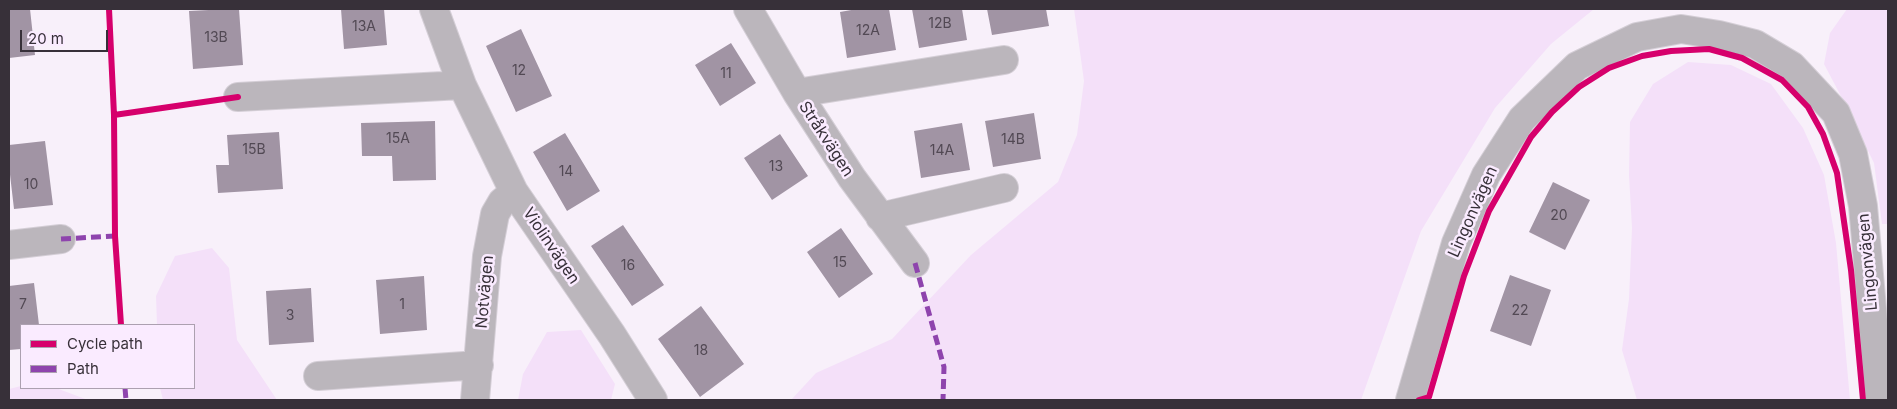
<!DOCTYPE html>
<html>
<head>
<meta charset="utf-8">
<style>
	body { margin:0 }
	#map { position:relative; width:1897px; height:409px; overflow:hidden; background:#f8f0fa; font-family:Inter,sans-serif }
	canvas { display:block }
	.frame { position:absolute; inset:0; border:10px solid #373039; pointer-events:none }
	.legend { position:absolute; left:20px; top:324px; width:175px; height:65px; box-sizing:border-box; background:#faebff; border:1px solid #aca0b0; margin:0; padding:6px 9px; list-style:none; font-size:15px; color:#373039 }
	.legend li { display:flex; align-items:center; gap:10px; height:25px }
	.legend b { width:25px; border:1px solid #aca0b0 }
	.scale { position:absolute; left:20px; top:30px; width:88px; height:22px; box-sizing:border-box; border:2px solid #373039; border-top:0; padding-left:6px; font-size:15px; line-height:18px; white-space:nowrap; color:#373039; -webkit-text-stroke:4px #faebff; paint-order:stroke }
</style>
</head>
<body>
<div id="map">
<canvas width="1897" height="409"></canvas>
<div class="frame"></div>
<ul class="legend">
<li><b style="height:6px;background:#d6006c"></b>Cycle path</li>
<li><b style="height:6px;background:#8e44ad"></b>Path</li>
</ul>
<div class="scale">20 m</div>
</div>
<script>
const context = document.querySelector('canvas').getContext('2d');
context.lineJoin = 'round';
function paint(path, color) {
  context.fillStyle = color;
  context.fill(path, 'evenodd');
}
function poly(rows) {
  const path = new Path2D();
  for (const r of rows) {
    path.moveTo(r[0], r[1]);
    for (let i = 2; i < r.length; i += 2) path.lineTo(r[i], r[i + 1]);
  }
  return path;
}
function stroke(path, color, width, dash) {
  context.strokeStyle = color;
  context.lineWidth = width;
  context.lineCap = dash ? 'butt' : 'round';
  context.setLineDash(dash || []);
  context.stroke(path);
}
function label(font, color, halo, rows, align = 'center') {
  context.font = font + ' Inter,sans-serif';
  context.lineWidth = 5;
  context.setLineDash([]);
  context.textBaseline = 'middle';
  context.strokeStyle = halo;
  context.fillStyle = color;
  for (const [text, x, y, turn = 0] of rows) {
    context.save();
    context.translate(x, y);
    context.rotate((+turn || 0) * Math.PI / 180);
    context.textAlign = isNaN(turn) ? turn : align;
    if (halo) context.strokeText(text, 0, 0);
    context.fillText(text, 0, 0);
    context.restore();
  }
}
paint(poly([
	[1074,9,1594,9,1551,44,1495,108,1421,231,1361,400,791,400,816,373,892,339,971,255,1058,182,1077,135,1084,81],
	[1847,9,1888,9,1888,224,1882,224,1874,163,1843,100,1824,64,1830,33],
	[1688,62,1731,65,1771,84,1803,128,1824,175,1836,243,1850,400,1637,400,1622,350,1629,299,1632,228,1629,175,1630,122,1653,84],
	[212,248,229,268,237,340,277,400,163,400,160,388,194,388,194,325,157,325,156,296,175,256],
	[581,330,615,384,611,400,518,400,523,374,547,332],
	[21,386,21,388,56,388,88,400,9,400,9,389]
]), '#f4e0f9');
paint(poly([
	[9,9,30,9,35,55,9,58],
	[228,9,239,9,243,65,193,69,189,11],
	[341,9,384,9,387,45,344,49],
	[857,9,889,9,896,50,847,58,840,12],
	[912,9,962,9,967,40,919,48],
	[987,9,1046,9,1049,26,992,35],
	[521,29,552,96,516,112,486,46],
	[731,43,756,83,720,106,695,65],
	[1034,113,1041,159,993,167,985,121],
	[435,121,436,180,393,181,392,156,362,156,361,123],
	[962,123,970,170,921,178,914,131],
	[279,132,283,189,218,193,216,165,229,165,227,135],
	[565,133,600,191,567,211,533,152],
	[780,134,808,176,772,200,744,158],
	[45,141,53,205,14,209,9,166,9,145],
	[1553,182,1590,200,1565,250,1529,232],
	[623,225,664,285,632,306,591,246],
	[841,228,873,274,839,298,807,252],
	[1510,275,1551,290,1531,346,1490,331],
	[424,276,427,330,380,334,376,280],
	[34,283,39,325,21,325,21,349,9,350,9,286],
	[311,288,314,342,269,345,266,291],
	[701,306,744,364,700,397,658,339]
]), '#a194a4');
const minor = poly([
	[434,9,462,85,514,192,612,335,653,400],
	[748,9,797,93,852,178,915,263],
	[797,93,1004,60],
	[238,97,462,85],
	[880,217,1004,188],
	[9,245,61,239],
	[318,376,479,365],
	[475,400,487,256,495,214,502,202,514,192],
	[1410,400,1456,243,1486,175,1522,119,1577,66,1637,37,1681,29,1719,35,1755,44,1792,66,1836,113,1853,154,1863,206,1880,400]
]);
stroke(minor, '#d4ced6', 30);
stroke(minor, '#bbb6bc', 28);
stroke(poly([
	[61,239,115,236],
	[915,263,944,367,943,400],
	[125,388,126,400]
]), '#8e44ad', 5, [10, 5]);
stroke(poly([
	[109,9,114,115,115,236,121,325],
	[114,115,238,97],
	[1419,400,1429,397,1464,276,1489,211,1531,137,1552,112,1579,87,1609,68,1642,56,1671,51,1709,49,1742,58,1782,80,1808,107,1823,134,1837,173,1851,270,1863,400]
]), '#d6006c', 6);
label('14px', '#524954', null, [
	["12B",940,24],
	["13A",364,27],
	["12A",868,31],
	["13B",216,38],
	["12",519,71],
	["11",726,74],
	["15A",398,139],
	["14B",1013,140],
	["15B",254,150],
	["14A",942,151],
	["13",776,167],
	["14",566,172],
	["10",31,185],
	["20",1559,216],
	["15",840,263],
	["16",628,266],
	["7",23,305],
	["1",402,305],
	["22",1520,311],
	["3",290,316],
	["18",701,351]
]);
label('16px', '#373039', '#faebff', [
	["Stråkvägen",826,139,57],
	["Lingonvägen",1473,212,-66],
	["Violinvägen",551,246,56],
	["Lingonvägen",1868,262,-95],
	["Notvägen",485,292,-85]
]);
</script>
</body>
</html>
